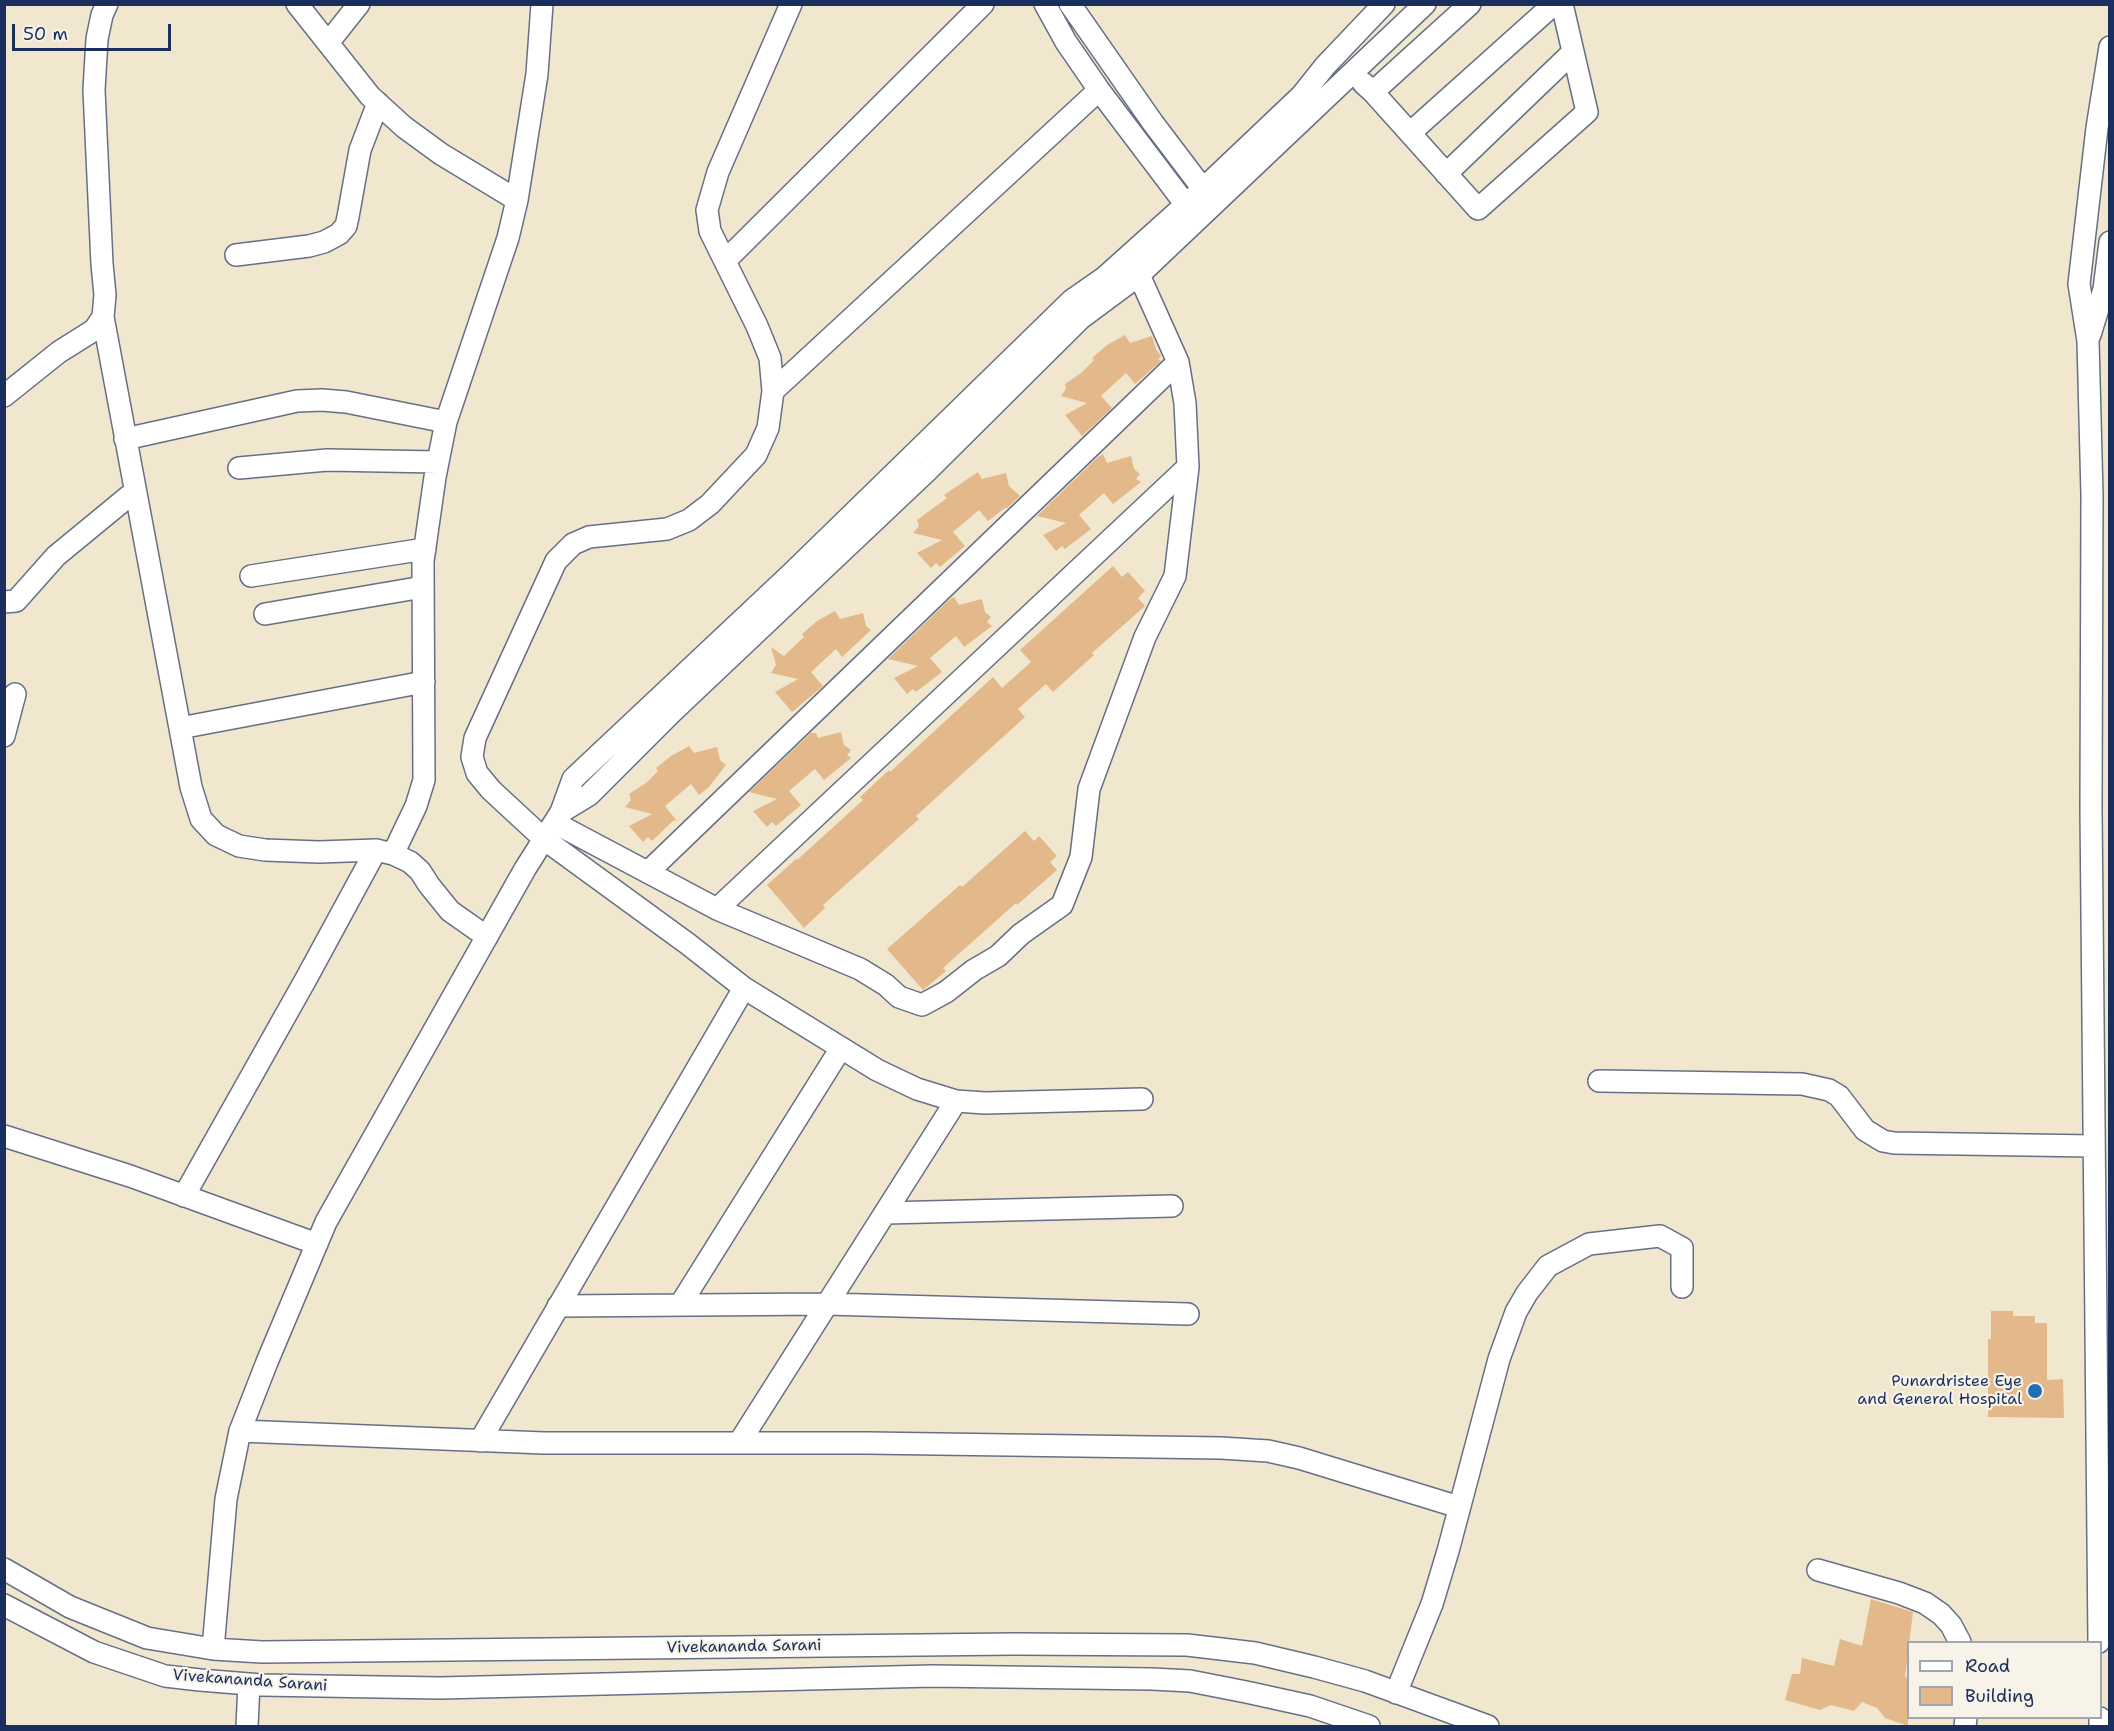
<!DOCTYPE html>
<html>
<head>
<meta charset="utf-8">
<style>
	body { margin:0 }
	#map { position:relative; width:2114px; height:1731px; overflow:hidden; background:#f0e7ce; font-family:"Shantell Sans",sans-serif }
	canvas { display:block }
	.frame { position:absolute; inset:0; border:6px solid #1b2f5e; pointer-events:none }
	.legend { position:absolute; left:1907px; top:1641px; width:195px; height:78px; box-sizing:border-box; background:#f7f3e8; border:2px solid #9fa5b1; margin:0; padding:8px 10px; list-style:none; font-size:18px; color:#1b2f5e }
	.legend li { display:flex; align-items:center; gap:12px; height:30px }
	.legend b { width:30px; border:2px solid #9fa5b1 }
	.scale { position:absolute; left:12px; top:24px; width:159px; height:27px; box-sizing:border-box; border:3px solid #1b2f5e; border-top:0; padding-left:8px; font-size:18px; line-height:21px; white-space:nowrap; color:#1b2f5e; -webkit-text-stroke:4px #f7f3e8; paint-order:stroke }
</style>
</head>
<body>
<div id="map">
<canvas width="2114" height="1731"></canvas>
<div class="frame"></div>
<ul class="legend">
<li><b style="height:8px;background:#fff"></b>Road</li>
<li><b style="height:16px;background:#e3b98b"></b>Building</li>
</ul>
<div class="scale">50 m</div>
</div>
<script>
const context = document.querySelector('canvas').getContext('2d');
context.lineJoin = 'round';
function paint(path, color) {
  context.fillStyle = color;
  context.fill(path, 'evenodd');
}
function poly(rows) {
  const path = new Path2D();
  for (const r of rows) {
    path.moveTo(r[0], r[1]);
    for (let i = 2; i < r.length; i += 2) path.lineTo(r[i], r[i + 1]);
  }
  return path;
}
function stroke(path, color, width, dash) {
  context.strokeStyle = color;
  context.lineWidth = width;
  context.lineCap = dash ? 'butt' : 'round';
  context.setLineDash(dash || []);
  context.stroke(path);
}
function label(font, color, halo, rows, align = 'center') {
  context.font = font + ' "Shantell Sans",sans-serif';
  context.lineWidth = 4.5;
  context.setLineDash([]);
  context.textBaseline = 'middle';
  context.strokeStyle = halo;
  context.fillStyle = color;
  for (const [text, x, y, turn = 0] of rows) {
    context.save();
    context.translate(x, y);
    context.rotate((+turn || 0) * Math.PI / 180);
    context.textAlign = isNaN(turn) ? turn : align;
    if (halo) context.strokeText(text, 0, 0);
    context.fillText(text, 0, 0);
    context.restore();
  }
}
paint(poly([
	[1125,335,1130,343,1152,336,1156,349,1161,356,1158,359,1161,361,1135,384,1126,373,1101,396,1112,408,1082,436,1065,415,1087,403,1061,396,1066,389,1065,384,1081,373,1094,360,1092,358,1107,345],
	[1103,454,1107,463,1131,456,1134,469,1140,474,1136,479,1141,482,1113,504,1104,493,1079,515,1091,529,1065,549,1062,546,1056,551,1043,535,1066,523,1037,516,1097,458],
	[978,472,982,479,1006,473,1009,486,1020,496,1007,508,1005,508,988,521,979,510,953,532,965,546,940,567,936,563,931,568,917,553,942,540,913,533,919,526,917,520,947,498,944,495],
	[1113,566,1122,577,1128,572,1145,591,1138,598,1145,606,1092,653,1094,655,1053,692,1046,684,1018,709,1025,717,916,816,919,819,823,905,825,908,804,928,767,885,796,859,797,860,863,800,860,797,889,770,890,772,993,677,1002,688,1031,662,1020,650],
	[954,597,959,605,982,599,985,612,991,617,987,622,992,626,964,647,956,636,930,658,942,672,916,692,913,689,907,694,894,678,918,666,888,659,948,601],
	[835,611,840,619,863,613,866,626,871,630,842,657,836,649,811,672,823,686,792,712,775,692,798,679,771,673,776,665,771,647,784,656,804,637,802,634,817,621],
	[841,732,844,745,851,750,847,755,851,758,824,780,815,769,789,791,801,805,776,826,772,822,767,827,753,811,777,799,749,792,811,733,816,733,818,738],
	[689,746,694,753,717,747,720,760,726,765,709,787,699,795,691,784,665,806,677,821,674,820,652,841,648,837,643,842,629,826,652,814,625,807,631,800,629,794,646,783,658,771,656,768,671,756],
	[1025,831,1034,841,1039,836,1057,856,1050,862,1057,870,1017,905,1016,903,943,968,946,971,923,990,887,949,960,885,962,887],
	[1991,1311,2013,1311,2013,1316,2035,1316,2035,1323,2047,1323,2047,1380,2063,1379,2064,1418,1988,1417,1988,1339,1991,1339],
	[1871,1599,1913,1612,1905,1678,1908,1676,1908,1726,1885,1718,1877,1708,1862,1702,1854,1711,1831,1705,1820,1710,1785,1700,1792,1674,1800,1674,1802,1658,1834,1666,1840,1639,1862,1646]
]), '#e3b98b');
const minor = poly([
	[297,4,370,96,404,127,441,154,517,200],
	[791,4,718,172,707,210,710,231,757,326,770,358,773,391,768,428,756,455,710,504,689,520,667,529,589,537,573,544,556,561,475,738,472,757,477,773,491,790,544,839,688,944,744,988,877,1070,917,1089,956,1101,985,1103,1142,1099],
	[1045,4,1066,42,1099,90,1186,205],
	[1070,4,1153,123,1203,189],
	[328,43,359,4],
	[1363,83,1373,92,1470,4],
	[1373,92,1478,209,1587,112,1562,4],
	[1410,133,1554,4],
	[1446,174,1573,52],
	[236,255,309,246,324,242,339,234,346,226,348,217,360,150,378,103],
	[725,261,983,4],
	[103,317,191,787,201,819,216,835,239,846,265,850,319,852,376,850,393,854,410,862,420,871,429,885,450,911,487,937],
	[2090,335,2104,289,2110,242],
	[773,391,1099,90],
	[4,396,59,352,94,330,103,317,105,295,102,264,94,90,97,39,102,15,107,4],
	[125,439,297,401,322,400,346,402,446,422],
	[239,468,327,460,438,462],
	[251,576,425,549],
	[4,602,16,601,56,556,135,491],
	[265,614,423,587],
	[180,728,424,682],
	[4,736,15,694],
	[561,812,589,795,672,712,928,470,1081,318,1139,275,1425,4],
	[555,823,717,909,860,969,886,985,899,997,922,1005,946,992,974,970,998,956,1021,934,1062,905,1081,857,1089,789,1145,637,1175,576,1188,467,1185,403,1178,362,1139,275,1134,251],
	[393,854,416,806,424,780,423,561,435,477,446,422,508,238,517,200,537,74,542,4],
	[649,871,1178,362],
	[717,909,1188,467],
	[1599,1081,1802,1084,1829,1090,1839,1096,1865,1130,1883,1141,1894,1143,2093,1146],
	[4,1136,130,1176,317,1244],
	[184,1196,306,979,376,850],
	[885,1213,1172,1206],
	[680,1305,841,1048],
	[558,1306,827,1304,1188,1314],
	[240,1431,544,1443,867,1443,1221,1448,1268,1451,1299,1458,1459,1507],
	[480,1441,744,988],
	[739,1443,956,1101],
	[4,1569,70,1607,147,1638,213,1649,262,1652,1014,1644,1187,1645,1255,1653,1314,1667,1365,1681,1488,1726],
	[1818,1570,1899,1593,1925,1603,1941,1614,1951,1625,1960,1642],
	[4,1605,94,1652,165,1676,200,1680,261,1685,440,1688,932,1676,1152,1679,1190,1681,1246,1692,1310,1706,1369,1726],
	[2099,1642,2091,809,2092,495,2088,341,2079,284,2097,128,2110,47],
	[213,1649,226,1499,240,1431,267,1362,326,1222,525,869,561,812,573,779,791,574,1072,300,1105,277,1203,189,1302,95,1325,66,1384,4],
	[1396,1693,1432,1604,1448,1551,1499,1359,1516,1312,1527,1293,1548,1266,1589,1244,1660,1236,1682,1248,1682,1287],
	[2100,1718,2100,1726],
	[247,1726,249,1684],
	[1965,1726,1966,1718]
]);
stroke(minor, '#666f85', 24);
stroke(minor, '#fff', 21);
for (const [x, y, r, color] of [
	[2035,1391,8,"#1f6fb2"]
]) {
  const dot = new Path2D();
  dot.arc(x, y, r, 0, 2 * Math.PI);
  context.fillStyle = color;
  context.fill(dot);
  stroke(dot, '#f7f3e8', 2);
}
label('16px', '#1b2f5e', '#f7f3e8', [
	["Punardristee Eye",2022,1382],
	["and General Hospital",2022,1400]
], 'right');
label('16px', '#1b2f5e', '#f7f3e8', [
	["Vivekananda Sarani",744,1647,-1],
	["Vivekananda Sarani",250,1681,4]
]);
</script>
</body>
</html>
